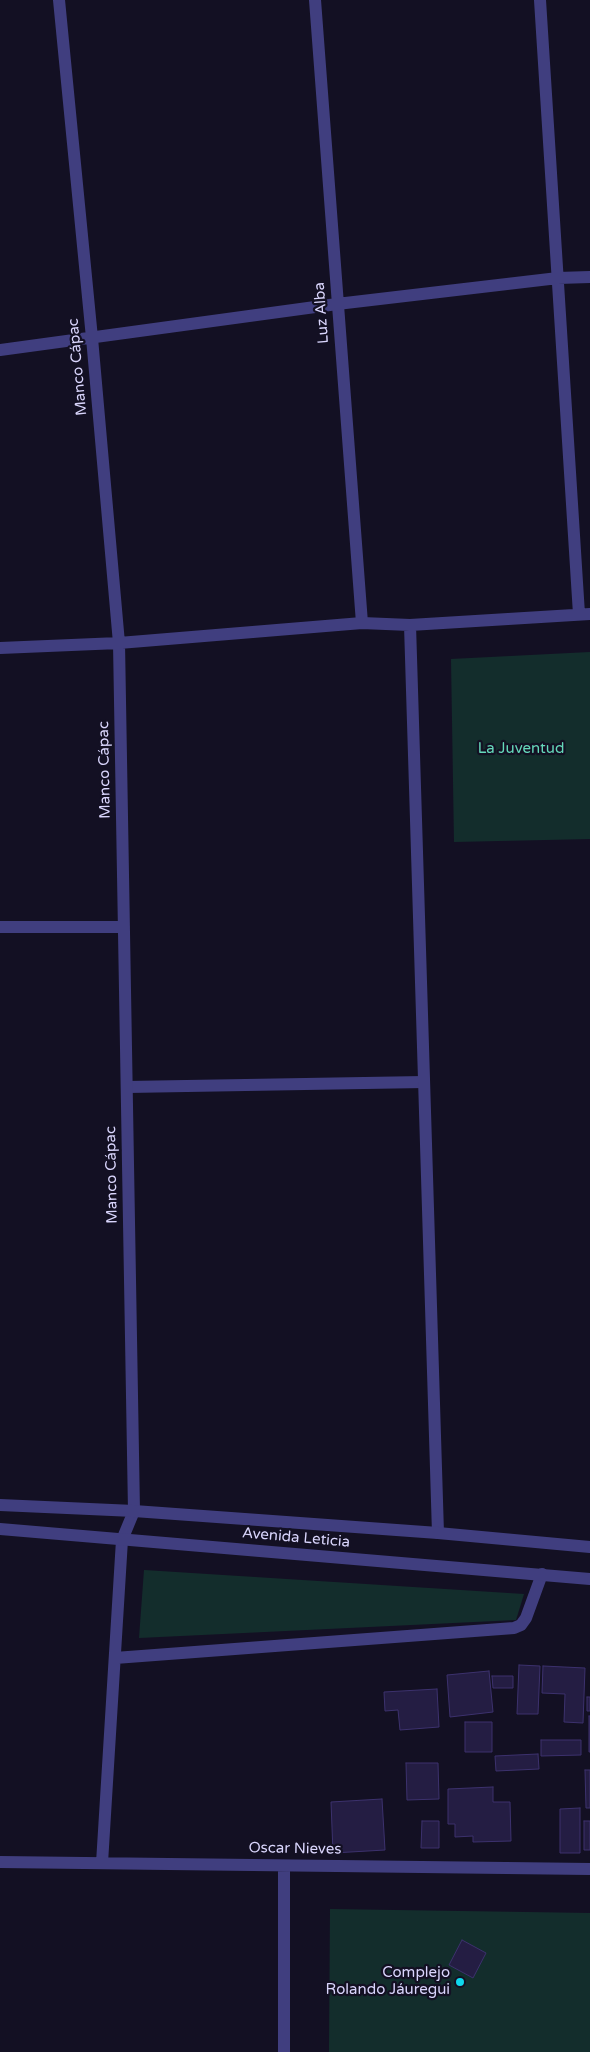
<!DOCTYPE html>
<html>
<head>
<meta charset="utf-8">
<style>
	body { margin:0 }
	canvas { display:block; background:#131023 }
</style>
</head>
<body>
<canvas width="590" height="2052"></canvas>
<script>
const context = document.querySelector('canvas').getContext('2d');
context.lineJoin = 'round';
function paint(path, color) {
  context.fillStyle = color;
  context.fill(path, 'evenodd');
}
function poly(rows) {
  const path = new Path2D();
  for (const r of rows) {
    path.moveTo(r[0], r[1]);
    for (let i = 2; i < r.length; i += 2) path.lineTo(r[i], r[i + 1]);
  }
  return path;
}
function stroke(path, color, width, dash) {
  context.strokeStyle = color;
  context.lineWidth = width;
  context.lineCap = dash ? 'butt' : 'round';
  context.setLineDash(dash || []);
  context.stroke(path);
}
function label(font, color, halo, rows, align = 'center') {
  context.font = font + ' "Varela Round",sans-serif';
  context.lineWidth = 4.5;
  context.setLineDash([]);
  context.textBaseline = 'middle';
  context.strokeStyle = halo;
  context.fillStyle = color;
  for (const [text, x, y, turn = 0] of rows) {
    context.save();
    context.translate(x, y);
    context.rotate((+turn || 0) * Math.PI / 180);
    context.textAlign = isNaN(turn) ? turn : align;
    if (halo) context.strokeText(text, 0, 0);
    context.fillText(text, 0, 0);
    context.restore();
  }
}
paint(poly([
	[590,652,590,839,454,842,451,659],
	[144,1570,524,1594,516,1620,139,1638],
	[330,1909,590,1913,590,2052,329,2052]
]), '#132d2c');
const building = poly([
	[519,1665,540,1666,538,1714,517,1714,519,1665],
	[543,1666,585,1668,583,1723,564,1722,565,1694,542,1693,543,1666],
	[489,1671,493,1712,450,1717,447,1675,489,1671],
	[492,1676,513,1676,513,1688,493,1688,492,1676],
	[437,1689,439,1727,400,1730,398,1710,385,1711,384,1692,437,1689],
	[587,1697,590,1697,590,1711,587,1711,587,1697],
	[589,1716,590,1716,590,1752,589,1752,589,1716],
	[465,1722,492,1722,492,1752,465,1752,465,1722],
	[541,1740,581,1740,581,1755,541,1756,541,1740],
	[538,1754,539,1769,496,1771,495,1756,538,1754],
	[406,1763,438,1763,439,1799,407,1800,406,1763],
	[585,1770,590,1770,590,1808,586,1808,585,1770],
	[493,1787,493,1802,510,1802,511,1841,473,1842,473,1836,455,1837,455,1824,448,1824,448,1789,493,1787],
	[382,1799,385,1850,333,1853,331,1802,382,1799],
	[580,1808,580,1853,560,1853,560,1809,580,1808],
	[422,1821,439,1821,439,1848,421,1848,422,1821],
	[584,1821,590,1821,590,1850,584,1850,584,1821],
	[462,1940,486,1953,473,1978,449,1965,462,1940]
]);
paint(building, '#241d43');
stroke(building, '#3c316d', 1);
stroke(poly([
	[127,1087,424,1082]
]), '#403e7f', 12);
stroke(poly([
	[59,0,92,338,119,643,134,1511,122,1540,102,1863],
	[315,0,362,623],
	[540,0,579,614],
	[0,350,337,304,558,278,590,277],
	[410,625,438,1533],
	[0,648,119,643,362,623,410,625,590,614],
	[0,927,124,927],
	[115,1658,514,1628,521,1625,526,1618,542,1574],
	[0,1862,590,1869],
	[284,2052,284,1866]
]), '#403e7f', 12);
stroke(poly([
	[0,1505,134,1511,438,1533,590,1547],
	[0,1529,590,1579]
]), '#403e7f', 12);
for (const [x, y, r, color] of [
	[460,1982,5,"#0fd8ed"]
]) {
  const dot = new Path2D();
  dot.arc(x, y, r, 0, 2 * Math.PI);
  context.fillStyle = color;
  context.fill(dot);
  stroke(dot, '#131023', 2);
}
label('15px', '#d9d5fc', '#131023', [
	["Luz Alba",322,313,-94],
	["Manco Cápac",78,367,-95],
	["Manco Cápac",105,770,-91],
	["Manco Cápac",112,1175,-91],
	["Avenida Leticia",296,1538,5],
	["Oscar Nieves",295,1849,1]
]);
label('15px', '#65d8ba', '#131023', [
	["La Juventud",521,749]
]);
label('15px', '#d9d5fc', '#131023', [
	["Complejo",450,1973],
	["Rolando Jáuregui",450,1990]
], 'right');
</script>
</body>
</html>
